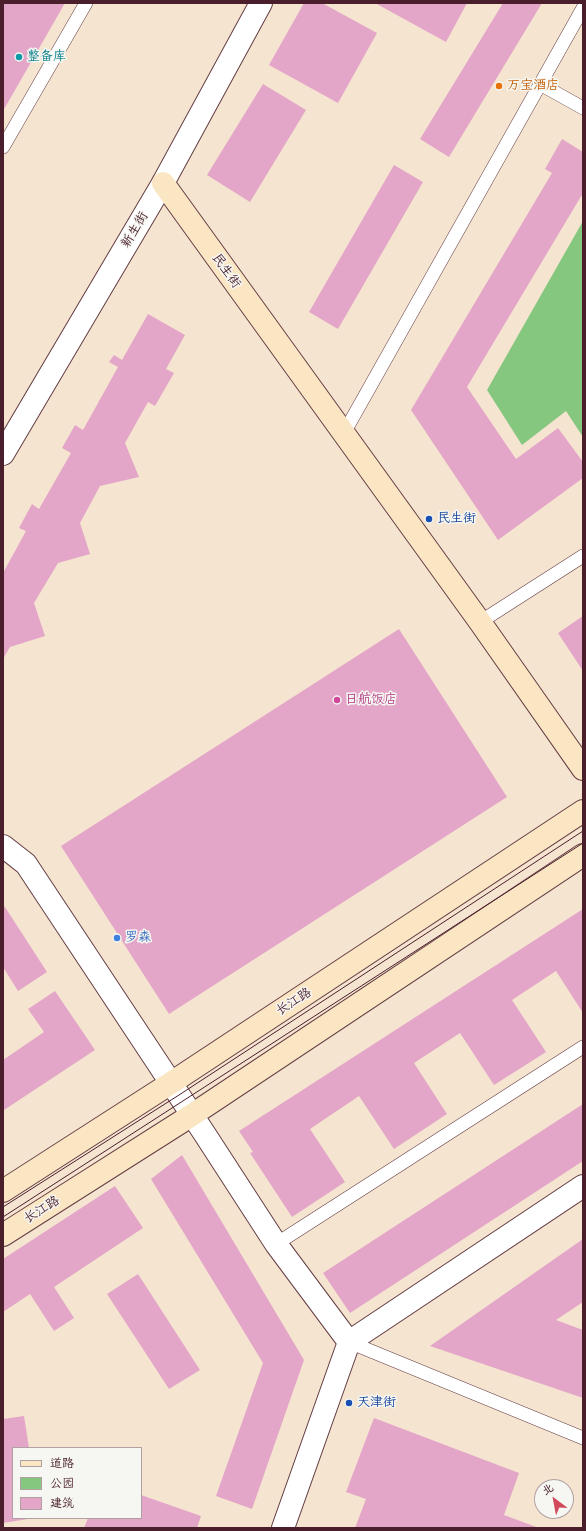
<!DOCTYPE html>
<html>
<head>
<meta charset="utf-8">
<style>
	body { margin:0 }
	#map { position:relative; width:586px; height:1531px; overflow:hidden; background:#f5e4d0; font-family:Sriracha,"LXGW WenKai TC",sans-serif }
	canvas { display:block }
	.frame { position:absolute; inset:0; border:4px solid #4a1f2b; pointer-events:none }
	.legend { position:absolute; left:12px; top:1447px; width:130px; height:72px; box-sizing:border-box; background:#f6f6f2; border:1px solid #b1a0a2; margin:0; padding:5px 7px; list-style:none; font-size:12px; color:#4a1f2b }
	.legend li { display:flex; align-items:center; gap:8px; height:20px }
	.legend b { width:20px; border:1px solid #b1a0a2 }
	.north { position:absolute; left:534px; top:1479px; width:40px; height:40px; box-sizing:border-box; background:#f6f6f2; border:1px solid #b1a0a2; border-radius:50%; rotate:328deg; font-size:11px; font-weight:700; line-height:16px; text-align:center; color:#4a1f2b }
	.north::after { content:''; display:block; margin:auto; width:14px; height:18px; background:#d1495b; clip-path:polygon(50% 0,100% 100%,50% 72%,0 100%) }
</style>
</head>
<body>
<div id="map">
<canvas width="586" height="1531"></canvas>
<div class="frame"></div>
<ul class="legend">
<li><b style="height:5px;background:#fbe6c4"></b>道路</li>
<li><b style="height:11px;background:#86c77f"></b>公园</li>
<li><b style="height:11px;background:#e3a6c8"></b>建筑</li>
</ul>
<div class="north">北</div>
</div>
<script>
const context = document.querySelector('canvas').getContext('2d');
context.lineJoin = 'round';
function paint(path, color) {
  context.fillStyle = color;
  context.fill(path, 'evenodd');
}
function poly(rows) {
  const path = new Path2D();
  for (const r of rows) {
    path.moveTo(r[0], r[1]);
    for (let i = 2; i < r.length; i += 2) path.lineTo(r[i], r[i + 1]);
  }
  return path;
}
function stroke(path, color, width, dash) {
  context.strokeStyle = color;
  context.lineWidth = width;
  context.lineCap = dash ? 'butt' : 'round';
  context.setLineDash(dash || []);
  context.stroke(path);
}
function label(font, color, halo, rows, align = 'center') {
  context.font = font + ' Sriracha,"LXGW WenKai TC",sans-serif';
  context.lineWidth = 3;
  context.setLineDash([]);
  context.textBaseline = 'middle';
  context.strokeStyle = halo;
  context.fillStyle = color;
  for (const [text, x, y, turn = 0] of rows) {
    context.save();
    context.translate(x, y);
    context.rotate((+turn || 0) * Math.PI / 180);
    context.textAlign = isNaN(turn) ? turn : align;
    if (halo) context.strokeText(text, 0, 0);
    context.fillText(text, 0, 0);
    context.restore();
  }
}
paint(poly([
	[583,221,583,437,566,411,522,445,487,390]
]), '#86c77f');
paint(poly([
	[3,3,65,3,3,111],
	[304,3,322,3,377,33,338,103,269,65],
	[375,3,467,3,446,42],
	[503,3,542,3,449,157,420,139],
	[263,84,306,110,250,202,207,175],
	[562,139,583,152,583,193,467,387,516,459,558,428,583,462,583,478,498,540,411,410,552,173,545,169],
	[394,165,423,182,338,329,309,312],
	[148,314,185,335,166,369,174,373,155,406,148,402,125,443,139,477,100,486,80,523,90,554,58,563,34,603,45,636,10,647,3,659,3,573,26,531,19,528,32,504,39,509,71,453,62,448,75,425,83,430,118,367,109,362,114,355,122,360],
	[583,616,583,671,558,633],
	[399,629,507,797,169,1014,61,846],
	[3,904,47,972,18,991,3,967],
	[583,909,583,1013,556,971,512,1000,546,1052,494,1085,460,1033,414,1063,447,1114,394,1149,359,1096,310,1129,345,1182,292,1217,250,1153,253,1152,239,1131],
	[55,991,95,1050,4,1110,3,1060,44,1032,28,1009],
	[583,1104,583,1161,350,1313,323,1273],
	[182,1155,304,1360,252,1509,216,1496,263,1363,151,1179],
	[115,1186,143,1228,54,1287,74,1318,54,1331,30,1294,3,1312,3,1259],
	[583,1239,583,1302,556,1320,583,1330,583,1398,430,1346],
	[138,1274,200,1370,169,1389,107,1294],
	[24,1416,29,1448,13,1448,13,1518,28,1519,3,1523,3,1419],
	[374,1418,519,1473,504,1515,539,1528,355,1528,366,1499,346,1492],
	[141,1495,201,1516,197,1528,84,1528,88,1518,141,1518]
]), '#e3a6c8');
const service = poly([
	[540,84,583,108],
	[3,147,86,3],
	[344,433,583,8],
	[480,622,583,556],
	[276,1244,583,1047],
	[349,1342,583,1438]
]);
const minor = poly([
	[3,846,26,864,206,1136,276,1244,349,1342],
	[283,1528,349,1342,583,1186]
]);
const tertiary = poly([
	[3,454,163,183,261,3]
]);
const secondary = poly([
	[163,183,480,622,583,769],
	[3,1191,171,1083,583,811],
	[3,1235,192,1115,583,855]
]);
stroke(service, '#643d44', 14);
stroke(minor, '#643d44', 24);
stroke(tertiary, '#643d44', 24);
stroke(secondary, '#643d44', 24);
stroke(service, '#fff', 13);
stroke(minor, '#fff', 22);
stroke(tertiary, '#fff', 22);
stroke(secondary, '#fbe6c4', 22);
stroke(poly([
	[3,1207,179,1095,583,831],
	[3,1217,583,843]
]), '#4a1f2b', 1);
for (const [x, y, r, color] of [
	[19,57,4,"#0f9aa8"],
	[499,86,4,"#e8710a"],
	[429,519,4,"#1a4fb4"],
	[337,700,4,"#d1479c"],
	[117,938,4,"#3f7fe0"],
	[349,1403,4,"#1a4fb4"]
]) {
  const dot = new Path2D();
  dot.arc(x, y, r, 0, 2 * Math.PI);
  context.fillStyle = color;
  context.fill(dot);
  stroke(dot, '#f6f6f2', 1.5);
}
label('13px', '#0d838f', '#f6f6f2', [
	["整备库",27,57]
], 'left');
label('13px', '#c56008', '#f6f6f2', [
	["万宝酒店",507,86]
], 'left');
label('13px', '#4a1f2b', '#f6f6f2', [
	["新生街",135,230,-59],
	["民生街",226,271,54],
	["长江路",294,1002,-33],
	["长江路",42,1210,-32]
]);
label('13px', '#164399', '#f6f6f2', [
	["民生街",437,519],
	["天津街",357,1403]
], 'left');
label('13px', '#b23c85', '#f6f6f2', [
	["日航饭店",345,700]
], 'left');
label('13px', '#366cbe', '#f6f6f2', [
	["罗森",125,938]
], 'left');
</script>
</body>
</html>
